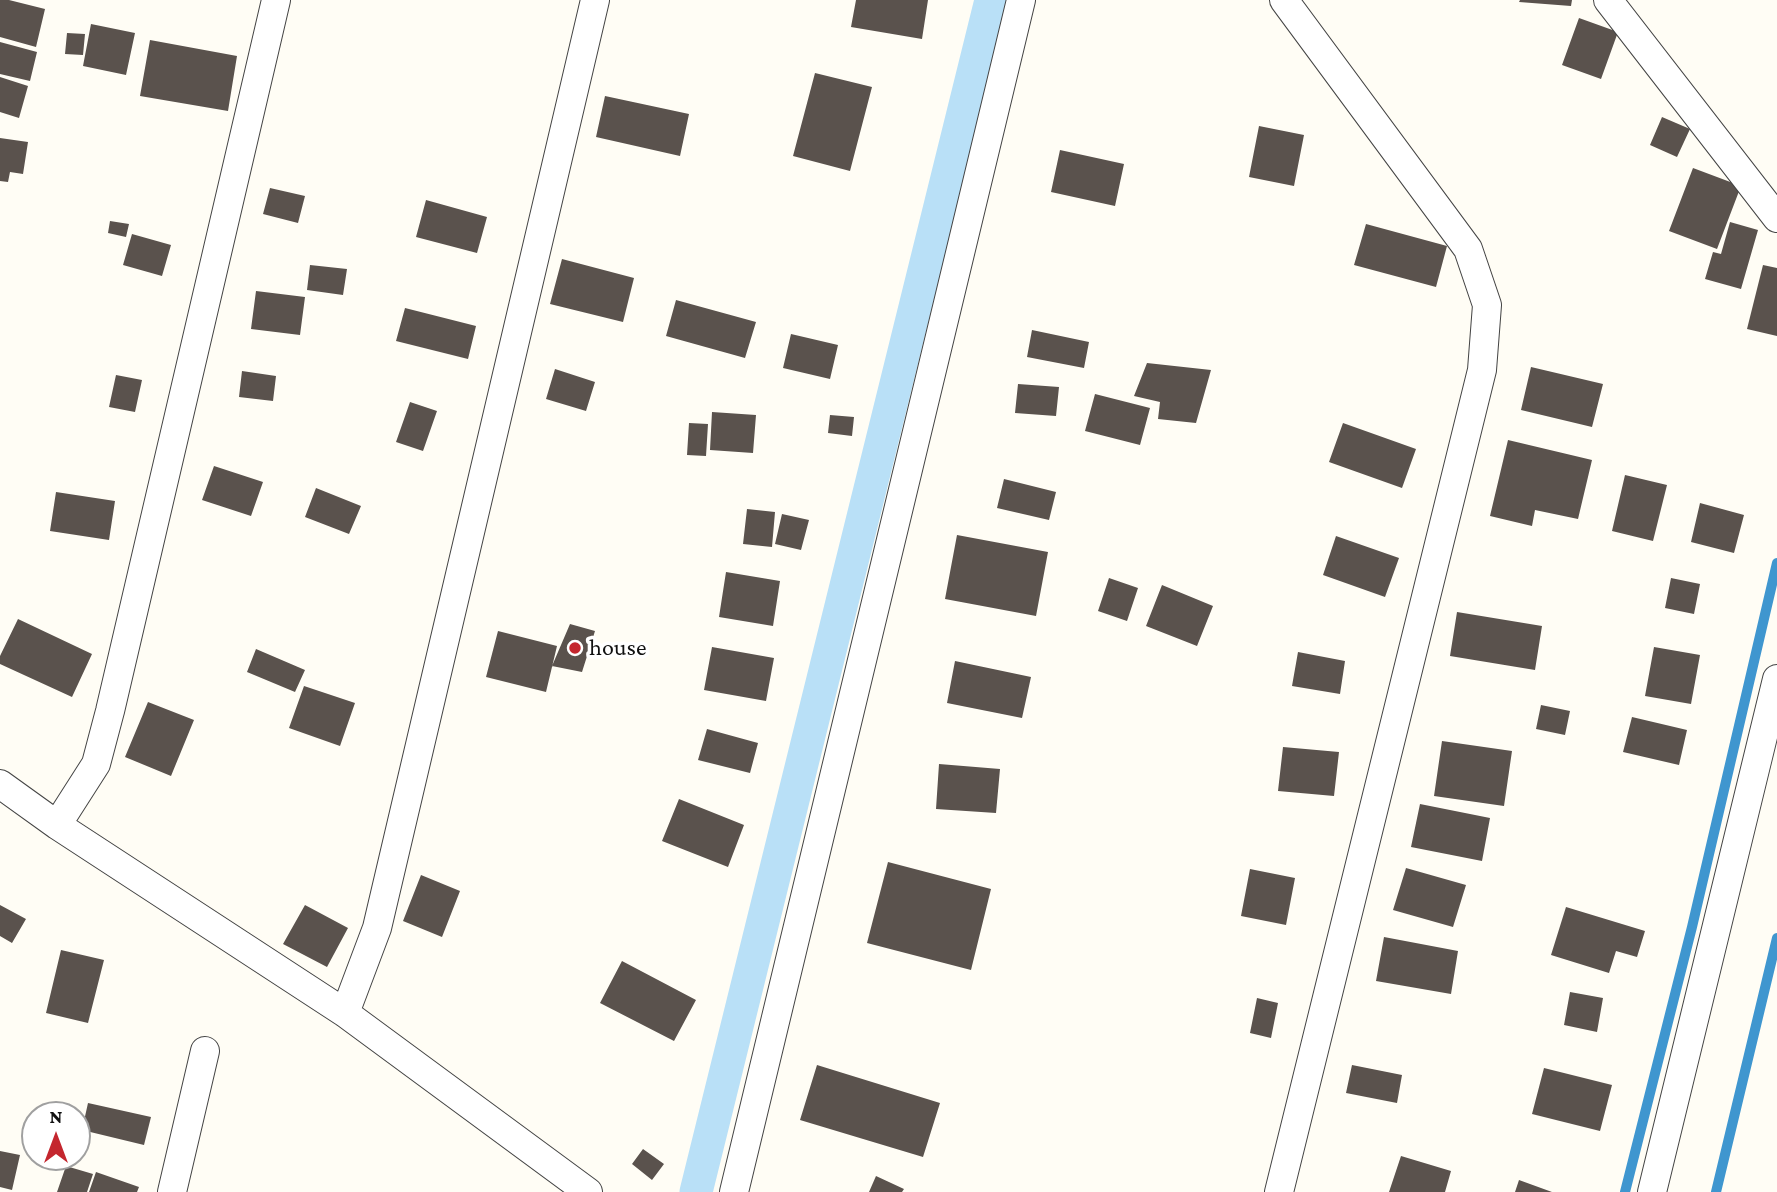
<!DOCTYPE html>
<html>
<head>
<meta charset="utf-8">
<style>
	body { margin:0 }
	#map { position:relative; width:1777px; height:1192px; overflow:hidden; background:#fffdf5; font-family:"Crimson Pro",serif }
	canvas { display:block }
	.north { position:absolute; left:21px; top:1101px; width:70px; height:70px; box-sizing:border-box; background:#fff; border:2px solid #a0a0a0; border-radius:50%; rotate:0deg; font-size:19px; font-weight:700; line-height:28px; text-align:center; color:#111 }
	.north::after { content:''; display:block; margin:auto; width:24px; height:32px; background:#c4262e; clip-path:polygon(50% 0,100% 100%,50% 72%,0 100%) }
</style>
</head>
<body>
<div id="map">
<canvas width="1777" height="1192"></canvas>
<div class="north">N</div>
</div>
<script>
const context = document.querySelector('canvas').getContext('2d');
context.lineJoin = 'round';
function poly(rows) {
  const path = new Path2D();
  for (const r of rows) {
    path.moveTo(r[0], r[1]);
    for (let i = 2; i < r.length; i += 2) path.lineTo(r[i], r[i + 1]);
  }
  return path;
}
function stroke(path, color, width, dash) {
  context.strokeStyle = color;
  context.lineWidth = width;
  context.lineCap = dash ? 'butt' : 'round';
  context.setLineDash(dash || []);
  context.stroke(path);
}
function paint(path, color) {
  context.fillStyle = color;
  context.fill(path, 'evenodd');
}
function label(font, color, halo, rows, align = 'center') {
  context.font = font + ' "Crimson Pro",serif';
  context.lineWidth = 7;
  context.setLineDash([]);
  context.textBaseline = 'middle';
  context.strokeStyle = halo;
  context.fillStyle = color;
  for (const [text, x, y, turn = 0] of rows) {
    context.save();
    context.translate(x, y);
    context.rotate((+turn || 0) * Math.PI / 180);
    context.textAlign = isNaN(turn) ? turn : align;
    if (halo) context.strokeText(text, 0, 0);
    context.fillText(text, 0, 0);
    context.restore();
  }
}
stroke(poly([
	[1625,1192,1692,927,1777,563],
	[1716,1192,1777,938]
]), '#3f96cf', 10);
stroke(poly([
	[696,1192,991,0]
]), '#b9e0f7', 33);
paint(poly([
	[0,0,9,0,45,9,36,47,0,37],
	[856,0,928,0,922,39,851,27],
	[1520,0,1572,0,1571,6,1519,2],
	[1579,18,1618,32,1601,79,1562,65],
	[91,24,135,33,126,75,83,66],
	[67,33,85,34,83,55,65,54],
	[150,40,237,56,228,111,140,96],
	[0,42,37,52,30,81,0,74],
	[815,73,872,87,850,171,793,156],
	[0,77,28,86,19,118,0,112],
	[605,96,689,114,680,156,596,137],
	[1662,117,1690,129,1677,157,1650,145],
	[1259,126,1304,135,1294,186,1249,177],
	[0,138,28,142,23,174,10,172,8,182,0,181],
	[1060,150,1124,164,1115,206,1051,192],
	[1693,168,1741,186,1717,249,1669,231],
	[270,188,305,196,298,223,263,214],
	[426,200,487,217,477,253,416,237],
	[110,221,129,224,126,237,108,233],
	[1730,222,1758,230,1741,289,1705,279,1713,252,1721,254],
	[1366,224,1447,246,1436,287,1354,265],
	[132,234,171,245,162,276,123,265],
	[562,259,634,278,623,322,550,304],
	[310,265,347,269,343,295,307,290],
	[1763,265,1777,268,1777,336,1747,329],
	[256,291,305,297,300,335,251,329],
	[676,300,756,322,745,358,666,336],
	[405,308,476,326,468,359,396,341],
	[1032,330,1089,342,1084,368,1027,357],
	[791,334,838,345,830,379,783,368],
	[1147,363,1211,370,1196,423,1158,419,1160,402,1134,396],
	[1531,367,1603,384,1592,427,1521,410],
	[555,369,595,382,586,411,546,399],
	[242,371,276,376,273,401,239,397],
	[116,375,142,380,135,412,109,407],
	[1018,384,1059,387,1056,416,1015,413],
	[1095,394,1150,408,1140,445,1085,431],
	[410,402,437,411,423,451,396,442],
	[712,412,756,415,753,453,710,450],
	[830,415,854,417,852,436,828,433],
	[689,423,708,424,706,456,687,455],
	[1343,423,1416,449,1402,488,1329,462],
	[1508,440,1592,460,1578,519,1535,510,1532,526,1490,516],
	[214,466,263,482,251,516,202,500],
	[1625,475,1667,485,1653,541,1612,531],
	[1004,479,1056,492,1049,520,997,508],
	[316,488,361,506,349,534,305,517],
	[56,492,115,501,109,540,50,531],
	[1700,503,1744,515,1734,553,1691,542],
	[747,509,775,512,772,547,743,544],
	[782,514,809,520,801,550,775,544],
	[957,535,1048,552,1036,616,945,599],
	[1336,536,1399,558,1385,597,1323,575],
	[726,572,780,581,773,626,719,617],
	[1109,578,1138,588,1127,621,1098,611],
	[1671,578,1700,584,1694,614,1665,608],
	[1162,585,1213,606,1197,646,1146,626],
	[1457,612,1542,626,1535,670,1450,656],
	[18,619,92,654,72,697,0,664,0,656],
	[570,624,595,631,582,672,552,666],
	[498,631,557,646,546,692,486,677],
	[712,647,774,658,766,701,704,690],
	[1654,647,1700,655,1691,704,1645,696],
	[256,649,305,670,295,692,247,672],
	[1298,652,1345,661,1340,694,1292,686],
	[955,661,1031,677,1022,718,947,703],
	[304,686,355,703,340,746,289,728],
	[148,702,194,720,171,776,125,757],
	[1541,705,1570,711,1565,735,1536,729],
	[1632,717,1687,730,1679,765,1623,752],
	[707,729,758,743,750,773,698,760],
	[1442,741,1512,751,1504,806,1434,796],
	[1283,747,1339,752,1334,796,1278,791],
	[939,764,1000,769,996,813,936,809],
	[679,799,744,825,728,867,662,841],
	[1420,804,1490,818,1482,861,1411,847],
	[888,862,991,889,971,970,867,943],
	[1406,868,1466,885,1453,927,1393,910],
	[1250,869,1295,878,1286,925,1241,916],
	[421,875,460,891,442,937,403,921],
	[0,905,26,919,12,943,0,936],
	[305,905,348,928,327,967,283,944],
	[1566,907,1645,931,1637,957,1616,951,1609,973,1551,955],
	[1384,937,1458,951,1451,994,1376,981],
	[61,950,104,960,88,1023,46,1013],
	[622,961,696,1000,674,1041,600,1003],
	[1570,992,1603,998,1597,1032,1564,1025],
	[1257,998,1278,1003,1271,1038,1250,1033],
	[817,1065,940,1103,923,1157,800,1120],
	[1352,1065,1402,1075,1397,1103,1346,1093],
	[1544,1068,1612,1085,1600,1131,1532,1114],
	[88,1103,151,1117,144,1145,82,1130],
	[643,1149,664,1164,652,1180,632,1164],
	[0,1151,20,1155,12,1190,0,1187],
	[1401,1156,1451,1171,1445,1192,1389,1192],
	[66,1166,93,1174,87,1192,57,1192],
	[96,1172,139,1187,137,1192,89,1192],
	[876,1176,904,1189,902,1192,869,1192],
	[1519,1180,1552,1192,1515,1192]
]), '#5a524d');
const minor = poly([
	[1608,0,1777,218],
	[0,784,57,825,345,1013,588,1192],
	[57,825,96,764,110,711,276,0],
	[345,1013,377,928,595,0],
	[172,1192,205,1051],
	[734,1192,1021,0],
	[1279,1192,1482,370,1487,305,1468,249,1284,0],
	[1652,1192,1777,679]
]);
stroke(minor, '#444', 30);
stroke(minor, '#fff', 28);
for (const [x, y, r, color] of [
	[575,648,7,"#c4262e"]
]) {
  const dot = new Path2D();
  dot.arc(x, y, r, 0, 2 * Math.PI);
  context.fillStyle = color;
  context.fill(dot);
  stroke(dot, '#fff', 2.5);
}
label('24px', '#111', '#fff', [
	["house",589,648]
], 'left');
</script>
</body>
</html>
